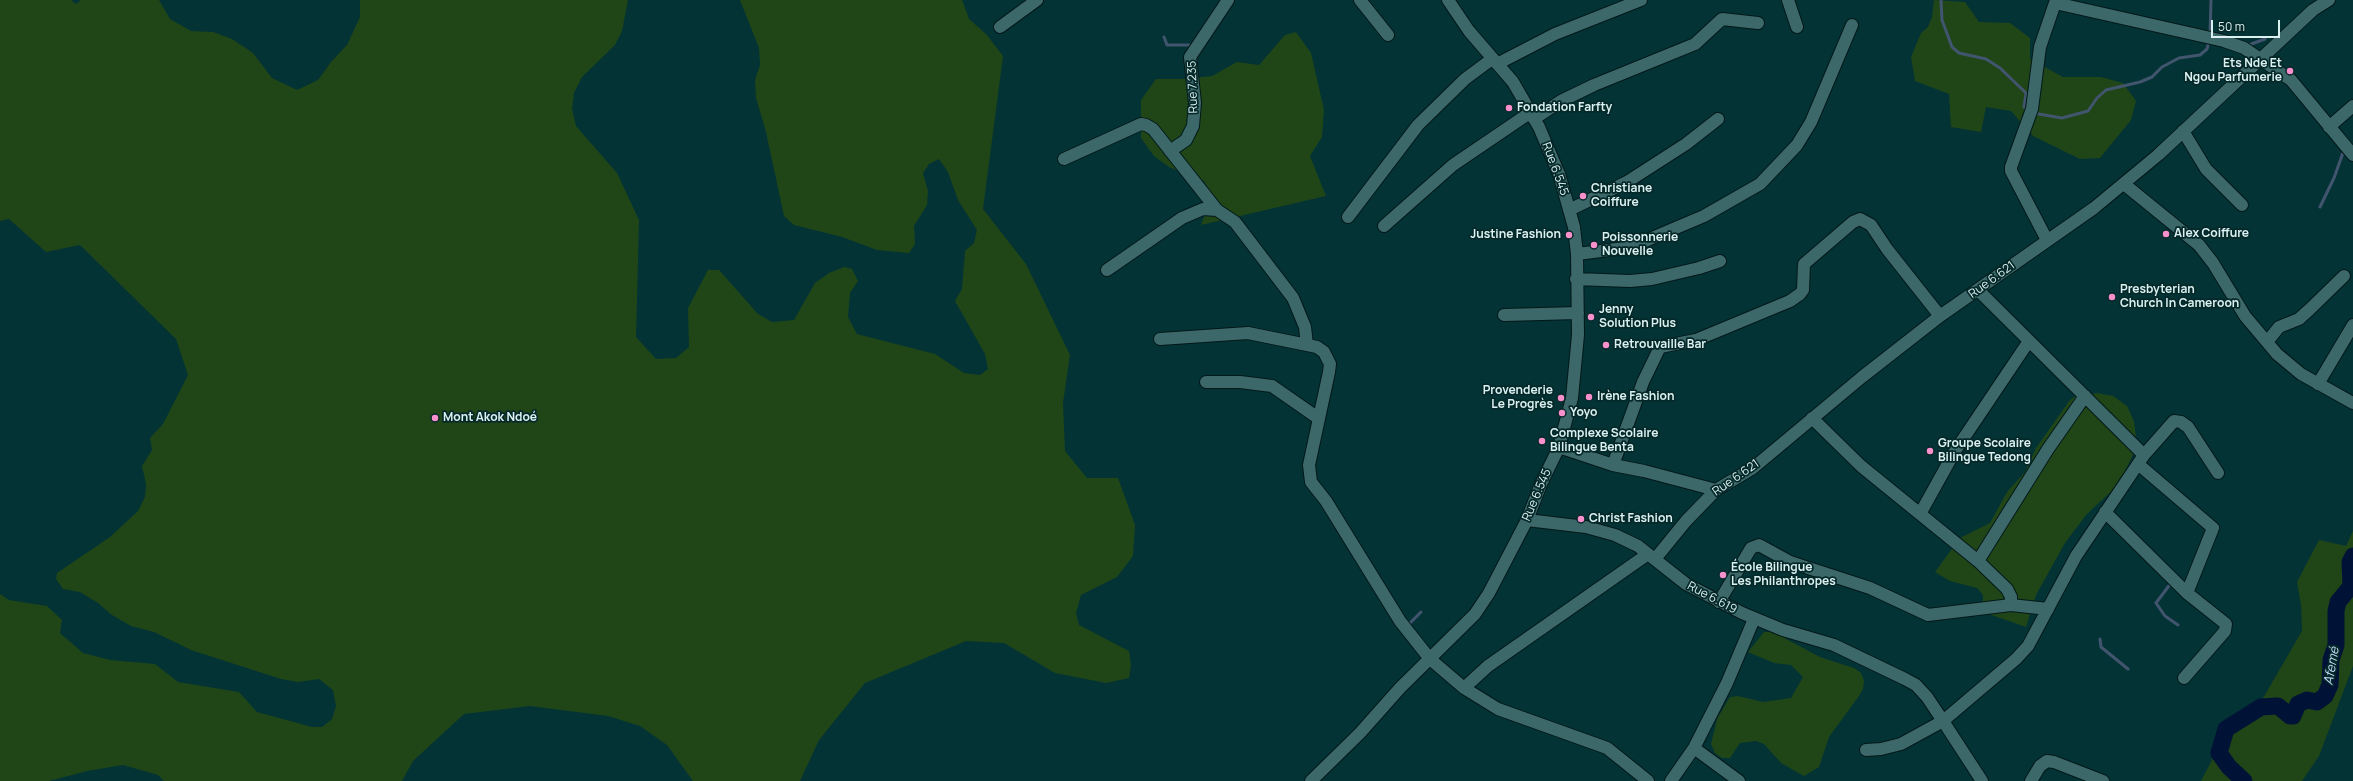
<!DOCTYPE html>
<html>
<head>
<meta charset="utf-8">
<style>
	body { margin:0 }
	#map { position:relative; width:2353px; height:781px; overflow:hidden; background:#033335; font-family:Manrope,sans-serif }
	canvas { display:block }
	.scale { position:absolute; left:2211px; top:20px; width:69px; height:18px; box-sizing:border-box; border:2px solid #daf0f1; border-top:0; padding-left:5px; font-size:12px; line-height:14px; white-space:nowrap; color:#daf0f1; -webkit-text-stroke:3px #052829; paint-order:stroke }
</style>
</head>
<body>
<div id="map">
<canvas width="2353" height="781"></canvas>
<div class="scale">50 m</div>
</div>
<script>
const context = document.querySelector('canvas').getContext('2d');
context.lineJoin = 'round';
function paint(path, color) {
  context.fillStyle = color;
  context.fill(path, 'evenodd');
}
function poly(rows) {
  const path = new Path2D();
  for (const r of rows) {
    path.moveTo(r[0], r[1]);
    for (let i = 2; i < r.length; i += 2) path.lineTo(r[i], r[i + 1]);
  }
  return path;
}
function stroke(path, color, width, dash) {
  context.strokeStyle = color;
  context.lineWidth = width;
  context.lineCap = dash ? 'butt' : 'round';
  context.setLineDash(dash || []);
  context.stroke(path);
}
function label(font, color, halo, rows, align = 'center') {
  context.font = font + ' Manrope,sans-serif';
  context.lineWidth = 3.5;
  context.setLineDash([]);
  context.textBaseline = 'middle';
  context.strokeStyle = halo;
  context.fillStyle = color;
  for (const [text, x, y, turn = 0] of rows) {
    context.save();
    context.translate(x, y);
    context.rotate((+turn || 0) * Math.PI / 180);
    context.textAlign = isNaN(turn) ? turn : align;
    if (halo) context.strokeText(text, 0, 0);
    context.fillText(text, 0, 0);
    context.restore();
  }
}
paint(poly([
	[0,0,71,0,76,4,81,0,159,0,170,19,191,31,213,32,232,39,253,53,272,78,297,90,318,80,331,62,347,45,360,17,360,0,628,0,622,31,615,45,582,77,574,93,572,109,576,126,617,173,639,220,636,337,656,359,676,358,689,347,688,308,708,270,719,270,758,314,772,322,794,320,815,283,829,273,844,267,852,269,858,281,850,293,848,317,857,334,935,354,964,373,980,375,988,369,985,354,955,301,962,289,965,251,974,243,977,230,958,200,948,172,939,159,929,164,923,173,928,191,927,205,914,226,915,244,909,253,877,250,842,237,794,225,784,216,766,132,756,98,755,80,760,65,759,48,740,0,962,0,969,19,986,34,1003,56,983,209,1026,264,1070,355,1063,403,1065,451,1087,478,1118,478,1135,525,1133,556,1117,577,1081,595,1076,613,1079,625,1129,651,1131,665,1129,678,1106,683,1055,673,1004,643,966,641,865,683,819,740,800,781,693,781,667,745,640,726,608,716,530,706,464,714,413,761,402,781,164,781,158,775,123,765,87,771,49,781,0,781,0,594,9,600,47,606,62,620,60,633,83,653,110,660,155,664,178,682,239,692,257,712,312,727,322,727,332,719,336,706,333,690,319,679,298,682,281,679,191,650,154,632,131,626,112,615,98,603,80,592,63,589,56,579,57,573,110,537,138,511,145,497,146,484,142,466,152,450,150,438,163,424,188,375,176,339,80,245,46,252,9,219,0,221],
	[1934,0,1965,2,1979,22,2010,23,2030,38,2030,59,2063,77,2101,77,2123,83,2136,101,2131,120,2100,158,2080,159,2033,136,2011,111,1986,107,1981,132,1951,127,1949,94,1915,81,1911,57,1921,33,1928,27,1932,17],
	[1296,32,1311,53,1324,110,1322,137,1310,156,1326,196,1201,225,1212,197,1204,181,1169,167,1154,156,1141,138,1141,100,1156,79,1183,79,1212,76,1237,62,1259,65,1285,35],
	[2097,393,2113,396,2127,406,2134,421,2137,446,2119,484,2086,515,2065,543,2036,595,2026,627,1983,612,1983,595,1977,588,1950,581,1935,572,1960,538,1990,523,2007,492,2025,472,2036,448,2070,400,2077,395,2085,396],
	[2353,531,2353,666,2319,756,2302,781,2201,781,2212,760,2227,721,2259,705,2302,631,2301,605,2297,582,2319,540,2346,546],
	[1764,632,1773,632,1820,657,1854,668,1861,673,1864,681,1863,689,1859,696,1829,737,1819,767,1804,776,1781,763,1764,744,1756,741,1740,743,1730,758,1722,758,1715,753,1711,744,1717,719,1730,697,1738,696,1763,702,1791,698,1803,677,1791,665,1774,663,1748,652]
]), '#204618');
stroke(poly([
	[1941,0,1942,20,1952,47,1959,53,1986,59,2000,68,2026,93,2024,107,2028,111],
	[2210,35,2211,0],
	[1164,37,1167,45,1190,45],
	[2246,46,2265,39],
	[2033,113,2062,118,2088,111,2097,98,2106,90,2140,82,2152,77,2162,67,2179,58,2200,55,2207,49,2209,41],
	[2320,207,2334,178,2344,150],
	[2171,583,2156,603,2165,616,2178,625],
	[1408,625,1421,612],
	[2100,639,2101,647,2128,669]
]), '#41556e', 3);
stroke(poly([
	[2244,781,2229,767,2219,753,2226,729,2261,707,2278,706,2290,716,2293,716,2298,704,2307,700,2317,702,2325,696,2330,685,2331,660,2336,645,2336,611,2338,602,2351,586,2350,562,2353,556]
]), '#001236', 17);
const minor = poly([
	[1360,0,1388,35],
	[1788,0,1797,27],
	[2055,3,2224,41,2244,48,2291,80,2353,155],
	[1000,27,1037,0],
	[1497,64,1555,34,1641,0],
	[1534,119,1561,101,1594,85,1695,44,1722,19,1758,23],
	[2329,127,2353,106],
	[2183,131,2206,169,2242,205],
	[1170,151,1186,140,1193,126,1195,103,1190,57,1228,0],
	[1064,159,1141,124,1146,125,1153,129,1217,210,1235,222,1293,298,1305,327,1307,345],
	[2124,184,2199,245,2213,263,2245,316,2277,354,2301,374,2353,403],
	[1569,210,1627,182,1686,144,1718,119],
	[1348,217,1418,125,1465,79,1492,59],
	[1384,226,1453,165,1531,112],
	[2047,240,2011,171,2011,167,2032,109,2040,47,2056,0],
	[1577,254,1625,248,1645,241,1704,216,1760,184,1797,145,1811,122,1852,25],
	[1107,270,1182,218,1203,209,1217,210],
	[1576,279,1630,281,1652,279,1699,268,1720,261],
	[1978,290,2144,455],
	[1504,315,1578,313],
	[1160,339,1248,333,1317,347,1324,352,1330,364,1329,372,1309,465,1311,482,1326,501,1400,621,1430,659,1464,688,1488,666,1648,554,1686,584,1742,613,1783,630,1834,645,1905,679,1916,685,1927,697,1943,721,1901,744,1881,749,1866,750],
	[2267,342,2279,327,2299,319,2310,309,2344,276],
	[1206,382,1240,382,1272,386,1318,418],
	[2318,384,2353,325],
	[1812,418,1861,466,1978,561,2007,589,2011,597,2011,605],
	[1559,447,1613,465,1644,471,1716,490],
	[2138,464,2213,528,2187,593],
	[1613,465,1643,382,1660,347,1696,340,1790,301,1800,294,1803,290,1804,264,1853,222,1860,219,1871,225,1887,249,1940,316],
	[2105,512,2187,593,2226,624,2225,631,2184,678],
	[1920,514,1955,451,2029,341],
	[1527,520,1586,527,1615,535,1638,546,1648,554],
	[1655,559,1686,521,1716,490,1753,468,1862,377,1940,316,2094,208,2158,155,2313,10,2329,0],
	[1978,561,2048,449,2085,396],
	[1719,602,1751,548,1759,545,1790,562,1870,588,1928,615,2011,605,2048,609],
	[1464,688,1498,709,1607,748,1648,781],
	[1311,781,1360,733,1400,688,1475,614,1489,593,1527,520,1541,484,1559,447,1572,398,1578,335,1577,254,1574,227,1559,174,1539,127,1513,82,1469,31,1448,0],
	[1671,781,1694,748],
	[1739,781,1694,748,1727,683,1754,619],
	[1982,781,1943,721,2016,659,2028,646,2076,556,2144,455,2174,421,2181,422,2188,427,2218,473],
	[2031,781,2040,766,2047,761,2054,762,2103,781]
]);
stroke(minor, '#031819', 14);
stroke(minor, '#3d686a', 12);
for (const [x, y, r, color] of [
	[2290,71,4,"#f890cc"],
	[1509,108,4,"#f890cc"],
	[1583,196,4,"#f890cc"],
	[2166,234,4,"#f890cc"],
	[1569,235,4,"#f890cc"],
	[1594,245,4,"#f890cc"],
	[2112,297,4,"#f890cc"],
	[1591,317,4,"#f890cc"],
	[1606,345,4,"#f890cc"],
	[1589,397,4,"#f890cc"],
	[1561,398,4,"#f890cc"],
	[1562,413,4,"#f890cc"],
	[435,418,4,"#f890cc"],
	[1542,441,4,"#f890cc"],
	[1930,451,4,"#f890cc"],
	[1581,519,4,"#f890cc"],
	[1723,575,4,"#f890cc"]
]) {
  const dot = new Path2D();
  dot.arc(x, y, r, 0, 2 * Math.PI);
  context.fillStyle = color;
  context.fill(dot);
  stroke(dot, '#052829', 1.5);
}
label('bold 12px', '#daf0f1', '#052829', [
	["Ets Nde Et",2282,64,"right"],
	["Ngou Parfumerie",2282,78,"right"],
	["Fondation Farfty",1517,108],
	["Christiane",1591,189],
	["Coiffure",1591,203],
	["Alex Coiffure",2174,234],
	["Justine Fashion",1561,235,"right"],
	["Poissonnerie",1602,238],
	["Nouvelle",1602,252],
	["Presbyterian",2120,290],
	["Church In Cameroon",2120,304],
	["Jenny",1599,310],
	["Solution Plus",1599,324],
	["Retrouvaille Bar",1614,345],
	["Provenderie",1553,391,"right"],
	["Le Progrès",1553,405,"right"],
	["Irène Fashion",1597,397],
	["Yoyo",1570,413],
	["Mont Akok Ndoé",443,418],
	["Complexe Scolaire",1550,434],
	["Bilingue Benta",1550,448],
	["Groupe Scolaire",1938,444],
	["Bilingue Tedong",1938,458],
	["Christ Fashion",1589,519],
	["École Bilingue",1731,568],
	["Les Philanthropes",1731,582]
], 'left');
label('12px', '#daf0f1', '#052829', [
	["Rue 7.235",1193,87,-92],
	["Rue 6.545",1555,169,70],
	["Rue 6.621",1992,280,-36],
	["Rue 6.621",1736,478,-35],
	["Rue 6.545",1537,495,-67],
	["Rue 6.619",1712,598,28]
]);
label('italic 13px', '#c4dafa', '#052829', [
	["Afemé",2332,666,-80]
]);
</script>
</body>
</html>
